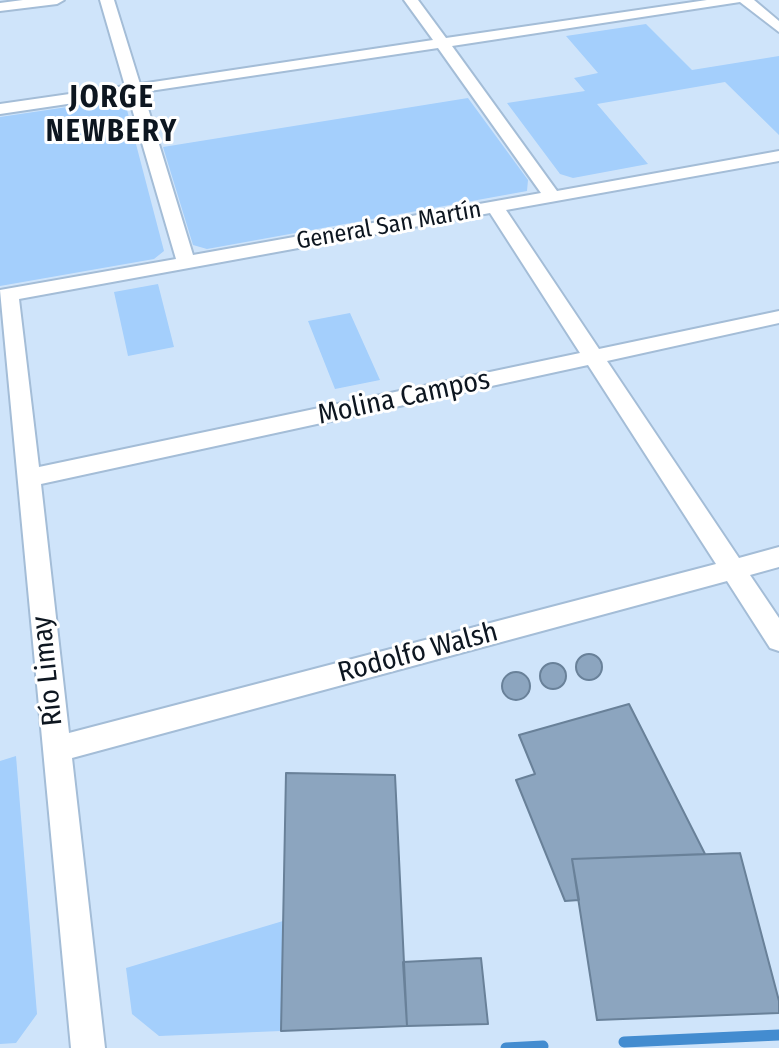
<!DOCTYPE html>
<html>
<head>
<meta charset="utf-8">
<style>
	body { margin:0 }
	canvas { display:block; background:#cfe4fa }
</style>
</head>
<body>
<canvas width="779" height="1048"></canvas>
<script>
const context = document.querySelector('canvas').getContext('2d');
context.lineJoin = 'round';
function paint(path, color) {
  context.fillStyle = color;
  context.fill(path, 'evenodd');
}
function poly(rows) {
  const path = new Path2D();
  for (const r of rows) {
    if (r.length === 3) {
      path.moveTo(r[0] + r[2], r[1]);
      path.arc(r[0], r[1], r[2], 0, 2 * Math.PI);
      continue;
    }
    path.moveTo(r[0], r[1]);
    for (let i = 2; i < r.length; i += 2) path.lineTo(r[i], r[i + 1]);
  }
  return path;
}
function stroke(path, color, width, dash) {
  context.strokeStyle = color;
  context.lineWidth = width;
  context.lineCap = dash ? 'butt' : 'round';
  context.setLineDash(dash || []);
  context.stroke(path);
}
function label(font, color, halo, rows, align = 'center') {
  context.font = font + ' "Fira Sans Condensed",sans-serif';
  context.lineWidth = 6;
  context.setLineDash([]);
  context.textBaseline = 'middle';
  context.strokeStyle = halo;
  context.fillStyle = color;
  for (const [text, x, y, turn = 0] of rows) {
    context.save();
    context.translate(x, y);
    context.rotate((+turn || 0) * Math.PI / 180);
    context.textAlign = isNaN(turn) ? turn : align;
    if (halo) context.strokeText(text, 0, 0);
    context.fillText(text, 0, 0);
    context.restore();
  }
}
paint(poly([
	[646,24,692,70,779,56,779,135,725,82,597,104,648,164,573,178,560,174,507,103,585,91,574,78,598,73,566,36],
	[468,98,528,180,527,191,207,249,193,245,163,147],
	[108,101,119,101,126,106,164,251,154,259,0,286,0,117],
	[158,284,174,347,128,356,114,292],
	[350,313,380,380,335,389,308,321],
	[16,756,37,1014,16,1043,0,1044,0,761],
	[283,921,281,1031,159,1036,132,1014,126,968]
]), '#a4cffc');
stroke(poly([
	[624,1042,779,1035],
	[506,1048,543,1046]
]), '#438cd0', 11);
const building = poly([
	[589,667,13],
	[553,676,13],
	[516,686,14],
	[629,704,705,854,572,859,579,900,565,901,516,780,535,774,519,735,629,704],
	[286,773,395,775,407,1026,281,1031,286,773],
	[740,853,779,1001,779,1013,597,1020,572,859,740,853],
	[481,958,488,1024,407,1026,403,962,481,958]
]);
paint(building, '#8ca5bf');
stroke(building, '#698199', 2);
const minor = poly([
	[23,0,64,0,57,4,0,11,0,3,23,0],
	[100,0,114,0,140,84,433,40,404,0,418,0,446,38,707,0,754,0,779,21,779,32,740,2,452,46,557,191,779,151,779,161,506,210,599,349,779,311,779,323,607,361,739,558,779,547,779,567,750,575,779,618,779,651,770,648,727,581,72,758,105,1048,71,1048,0,290,176,259,128,95,0,114,0,104,125,86,100,0],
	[438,48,541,193,193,255,143,92,438,48],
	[490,213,580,353,39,467,19,299,490,213],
	[588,365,716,564,69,733,41,484,588,365]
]);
stroke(minor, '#a4bdd7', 4);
paint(minor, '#fff');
label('24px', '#0d1620', '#fff', [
	["General San Martín",389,226,-10]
]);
label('28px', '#0d1620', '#fff', [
	["Molina Campos",404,398,-12],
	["Rodolfo Walsh",418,653,-15],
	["Río Limay",48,671,-96]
]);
context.letterSpacing = '2px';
label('bold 30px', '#0d1620', '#fff', [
	["JORGE",112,99],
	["NEWBERY",112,133]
]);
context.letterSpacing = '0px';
</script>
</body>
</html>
